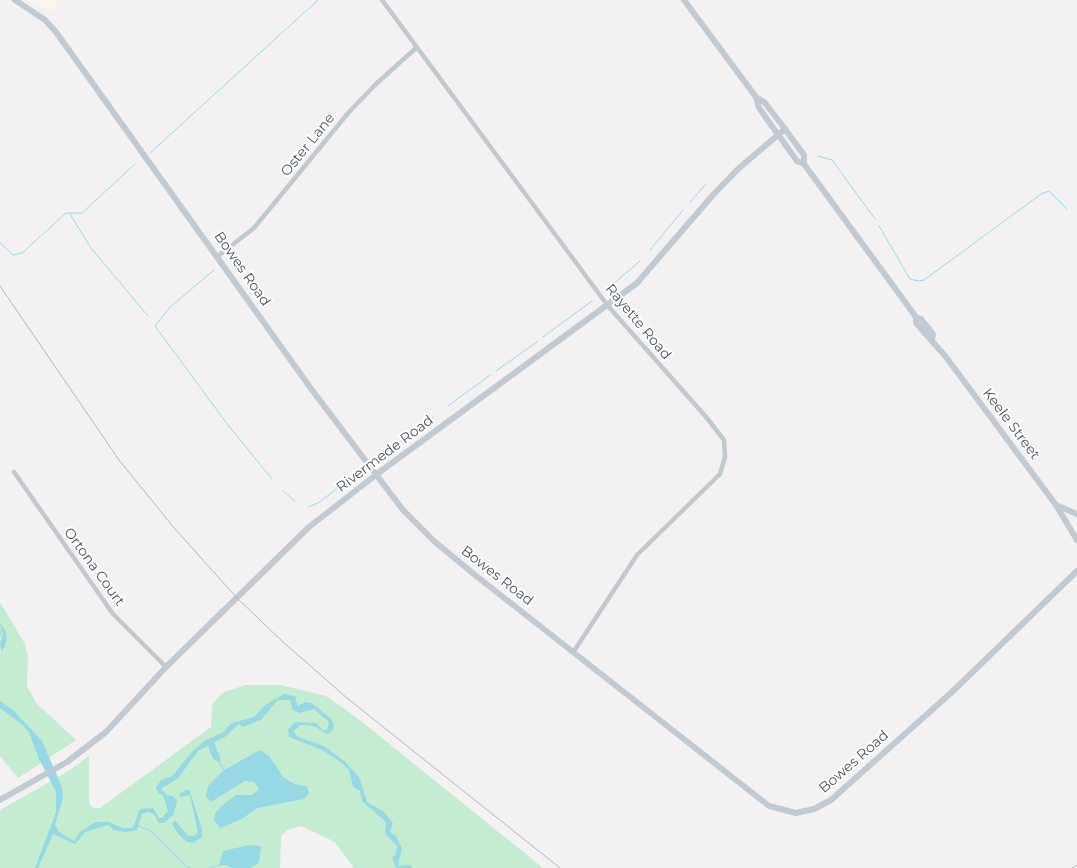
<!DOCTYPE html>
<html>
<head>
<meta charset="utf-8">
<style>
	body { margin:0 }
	canvas { display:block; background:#f3f1f1 }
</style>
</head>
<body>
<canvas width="1077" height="868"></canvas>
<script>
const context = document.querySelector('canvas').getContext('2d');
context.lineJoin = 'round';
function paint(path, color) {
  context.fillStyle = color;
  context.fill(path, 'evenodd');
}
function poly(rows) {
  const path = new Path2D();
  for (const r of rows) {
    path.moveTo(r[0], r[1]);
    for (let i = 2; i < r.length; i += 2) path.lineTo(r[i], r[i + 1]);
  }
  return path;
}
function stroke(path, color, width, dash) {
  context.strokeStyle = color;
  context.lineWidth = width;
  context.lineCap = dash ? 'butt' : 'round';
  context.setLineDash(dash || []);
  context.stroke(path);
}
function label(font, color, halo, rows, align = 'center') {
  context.font = font + ' Montserrat,sans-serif';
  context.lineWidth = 4;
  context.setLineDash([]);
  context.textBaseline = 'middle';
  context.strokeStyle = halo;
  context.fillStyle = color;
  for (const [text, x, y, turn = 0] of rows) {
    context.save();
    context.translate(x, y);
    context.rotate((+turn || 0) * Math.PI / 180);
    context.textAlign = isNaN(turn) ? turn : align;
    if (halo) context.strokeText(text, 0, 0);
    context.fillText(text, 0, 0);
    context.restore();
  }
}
paint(poly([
	[27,0,59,0,51,11]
]), '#fbf6ed');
paint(poly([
	[0,602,25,644,28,656,27,686,36,703,76,740,18,778,0,756],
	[245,685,281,685,326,696,361,721,543,868,354,868,335,842,301,826,287,830,281,836,280,868,0,868,0,810,67,772,89,756,89,803,93,808,100,808,211,727,212,705,222,693]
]), '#c4ecd1');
paint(poly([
	[0,623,6,632,7,640,2,652,0,644,3,635],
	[284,694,295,696,298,706,305,702,312,703,331,719,334,725,333,730,327,734,314,726,301,725,293,731,298,737,324,746,344,761,359,777,367,802,383,811,393,823,390,832,396,836,402,848,398,866,410,865,412,868,396,868,392,857,395,856,397,846,385,834,386,822,362,801,360,791,353,787,349,770,342,763,322,750,289,737,288,729,295,722,316,723,323,730,327,730,329,722,314,709,299,713,293,710,290,700,278,700,261,720,243,727,239,724,225,737,214,742,221,760,219,762,213,759,208,746,198,751,178,778,161,789,167,795,173,796,177,801,174,814,164,823,159,823,154,814,148,812,142,814,137,830,126,832,114,830,108,825,85,832,75,844,53,834,38,868,35,868,56,812,56,792,39,759,29,733,23,725,0,708,0,701,13,710,42,741,62,787,63,798,55,825,59,832,74,841,80,832,95,822,109,822,123,828,133,828,140,809,153,808,159,818,162,818,168,811,163,795,158,793,156,788,161,780,171,777,194,750,206,740,222,733,232,723,254,717,264,706],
	[260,750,269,756,284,778,295,784,307,786,309,793,304,799,257,808,242,819,220,828,214,820,215,814,221,806,236,795,252,795,259,789,254,782,245,781,211,802,206,797,208,786,224,770],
	[189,789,202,829,202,837,193,843,187,842,179,835,172,824,175,820,187,835,194,836,198,833,190,795,180,797,179,794],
	[249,845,261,846,259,862,256,865,249,868,231,868,227,865,219,866,223,851]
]), '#96d9e5');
stroke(poly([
	[150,153,318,0],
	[818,156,832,160,875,219],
	[690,202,706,184],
	[70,214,91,248,148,316],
	[879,226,910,279,919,281,924,280,1041,194,1049,191,1067,209],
	[0,243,13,255,22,253,66,213,82,213,135,164],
	[650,250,683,210],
	[214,270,170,307,155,326,228,425,272,479],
	[604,292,640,261],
	[543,337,592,301],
	[496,371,538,341],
	[448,406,490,375],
	[378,458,433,417],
	[283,491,295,501],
	[308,507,318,503,362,470],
	[0,630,3,640],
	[219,762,224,770],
	[138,826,151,831,187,867,191,868],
	[209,868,219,865]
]), '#96d9e5', 1);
stroke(poly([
	[382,0,608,306,707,418,724,440,725,457,720,474,637,555,574,651],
	[218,256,254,228,349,112,377,83,416,48],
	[14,472,113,614,166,667]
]), '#c1c9ce', 4.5);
stroke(poly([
	[15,0,45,20,56,32,312,390,403,510,434,541,475,575,769,806,796,813,814,809,831,800,953,691,1077,571],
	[684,0,756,97,765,103,785,129,804,155,804,164],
	[756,97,759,108,797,161,804,164,916,317,921,319,933,334,932,339],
	[916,317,916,323,946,357,1056,505,1077,540],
	[1058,506,1077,514],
	[0,800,67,762,106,732,166,667,309,527,377,474,637,283,712,196,738,169,785,129]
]), '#c1cad3', 6);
stroke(poly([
	[0,286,119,460,175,529,237,598,283,642,347,698,560,868],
	[1072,868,1077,865]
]), '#b4b7bb', 1);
label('14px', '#4b555d', '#fff', [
	["Oster Lane",308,145,-51],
	["Bowes Road",242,269,55],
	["Rayette Road",638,322,50],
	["Keele Street",1011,424,53],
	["Rivermede Road",385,454,-37],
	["Ortona Court",94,567,54],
	["Bowes Road",497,576,38],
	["Bowes Road",854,762,-41]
]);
</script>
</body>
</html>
